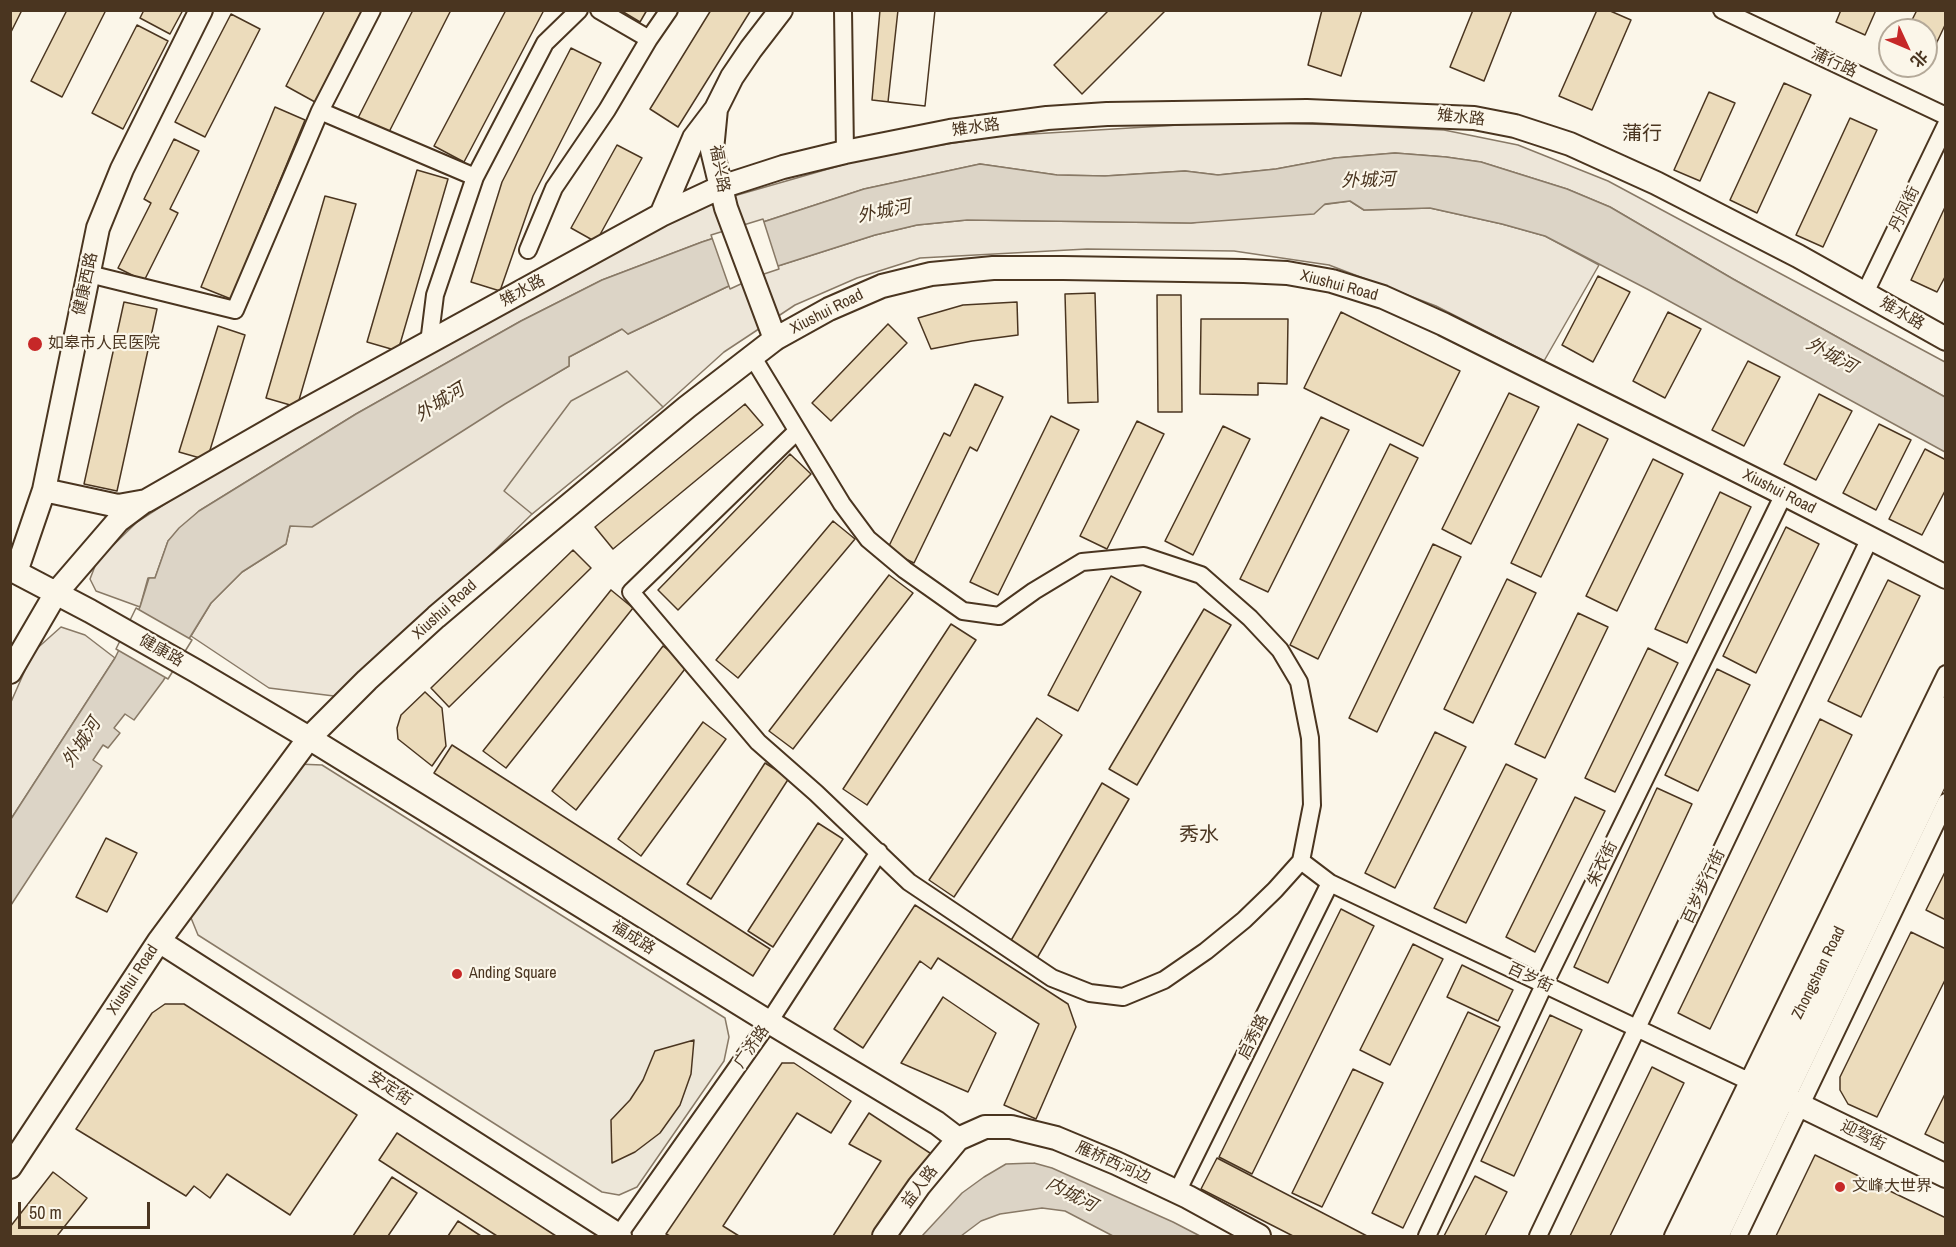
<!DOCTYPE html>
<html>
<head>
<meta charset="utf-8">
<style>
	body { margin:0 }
	#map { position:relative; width:1956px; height:1247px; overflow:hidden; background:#fbf6e9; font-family:"Archivo Narrow","Noto Sans SC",sans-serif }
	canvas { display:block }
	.frame { position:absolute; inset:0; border:12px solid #4a3520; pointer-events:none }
	.north { position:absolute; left:1878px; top:18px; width:60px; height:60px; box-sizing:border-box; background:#fbf6e9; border:2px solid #b4a999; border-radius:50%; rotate:134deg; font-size:16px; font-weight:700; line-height:24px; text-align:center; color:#4a3520 }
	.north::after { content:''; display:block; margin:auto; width:21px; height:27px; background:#c62828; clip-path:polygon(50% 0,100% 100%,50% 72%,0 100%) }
	.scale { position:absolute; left:18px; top:1202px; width:132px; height:27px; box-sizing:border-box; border:3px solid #4a3520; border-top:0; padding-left:8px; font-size:18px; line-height:21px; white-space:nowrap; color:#4a3520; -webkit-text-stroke:4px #fbf6e9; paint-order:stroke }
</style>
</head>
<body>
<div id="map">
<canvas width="1956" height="1247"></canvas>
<div class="frame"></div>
<div class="north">北</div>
<div class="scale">50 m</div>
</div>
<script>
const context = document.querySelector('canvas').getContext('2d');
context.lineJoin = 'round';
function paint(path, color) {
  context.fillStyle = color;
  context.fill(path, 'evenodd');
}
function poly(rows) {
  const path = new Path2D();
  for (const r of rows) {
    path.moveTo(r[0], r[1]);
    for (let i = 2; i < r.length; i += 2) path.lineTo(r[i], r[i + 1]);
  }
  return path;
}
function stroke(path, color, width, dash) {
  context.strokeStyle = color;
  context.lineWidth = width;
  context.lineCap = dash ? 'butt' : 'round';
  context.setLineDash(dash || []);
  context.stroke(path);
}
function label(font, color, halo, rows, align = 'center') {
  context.font = font + ' "Archivo Narrow","Noto Sans SC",sans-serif';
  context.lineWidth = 4.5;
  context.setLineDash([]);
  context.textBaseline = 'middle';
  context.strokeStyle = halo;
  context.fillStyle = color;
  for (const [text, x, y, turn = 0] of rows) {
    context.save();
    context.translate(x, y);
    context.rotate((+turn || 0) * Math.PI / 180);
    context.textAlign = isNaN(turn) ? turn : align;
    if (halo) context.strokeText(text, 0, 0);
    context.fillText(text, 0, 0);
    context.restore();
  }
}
const green = poly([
	[1228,122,1345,125,1444,130,1518,145,1608,181,1945,362,1945,397,1733,279,1610,207,1567,189,1481,162,1446,157,1395,153,1335,158,1276,169,1218,175,1185,171,1105,176,1057,175,980,164,864,189,702,242,602,280,521,321,356,414,199,511,168,541,155,578,148,578,140,607,96,591,90,579,97,561,137,522,290,423,699,206,877,155,999,136,1228,122],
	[1350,201,1364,210,1430,208,1502,224,1545,236,1599,265,1544,361,1436,306,1329,265,1234,251,1087,249,920,258,857,278,795,305,724,352,663,407,532,514,454,590,334,696,269,688,191,636,211,603,242,572,286,544,290,526,569,366,569,357,622,329,628,334,756,273,875,235,917,225,967,220,1191,223,1350,201],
	[61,627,85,635,115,658,11,819,11,702,33,652,61,627]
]);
paint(green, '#ede6d9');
stroke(green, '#887966', 1.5);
const parking = poly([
	[627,371,663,407,532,514,504,491,571,401,627,371],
	[297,764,322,765,725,1018,729,1037,724,1061,637,1187,619,1195,602,1192,198,935,189,913,297,764]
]);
paint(parking, '#ede7d9');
stroke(parking, '#887966', 1.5);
const water = poly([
	[1395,153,1446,157,1481,162,1567,189,1610,207,1733,279,1945,397,1945,452,1649,290,1545,236,1502,224,1430,208,1364,210,1350,201,1325,204,1314,214,1191,223,967,220,917,225,875,235,756,273,628,334,622,329,569,357,569,366,505,404,312,527,290,526,286,544,242,572,211,603,163,681,134,720,125,714,114,728,120,733,108,748,103,745,93,760,102,766,11,905,11,819,115,658,140,607,149,578,155,578,168,541,179,528,199,511,356,414,521,321,602,280,702,242,864,189,980,164,1057,175,1105,176,1185,171,1218,175,1276,169,1335,158,1395,153],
	[1034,1163,1052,1168,1173,1222,1200,1236,1113,1236,1065,1211,1042,1208,1000,1214,981,1221,961,1236,922,1236,962,1193,984,1177,1006,1164,1034,1163]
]);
paint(water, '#dcd4c6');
stroke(water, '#887966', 1.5);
const pier = poly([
	[763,219,779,269,758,276,730,289,711,235,763,219],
	[136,608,192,640,168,679,116,649,136,608]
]);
paint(pier, '#fbf6e9');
stroke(pier, '#887966', 1.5);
const building = poly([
	[10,10,22,10,10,34,10,10],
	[67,10,106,10,62,97,31,81,67,10],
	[144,10,183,10,170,34,140,18,144,10],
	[325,10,362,10,315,102,286,86,325,10],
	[413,10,451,10,388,134,358,118,413,10],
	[506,10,544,10,464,162,434,146,506,10],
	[620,10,647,10,640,22,620,10],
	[711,10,751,10,678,127,650,109,711,10],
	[880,10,935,10,925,106,872,100,880,10],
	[898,10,935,10,925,106,888,102,898,10],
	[1109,10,1166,10,1082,94,1054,65,1109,10],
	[1322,10,1362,10,1341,76,1308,65,1322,10],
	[1473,10,1512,10,1484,81,1450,67,1473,10],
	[1597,10,1608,10,1631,20,1592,110,1559,96,1597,10],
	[1841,10,1876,10,1865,35,1836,22,1841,10],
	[1917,10,1946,10,1946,23,1927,63,1926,30,1907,30,1917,10],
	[231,14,260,29,205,137,175,122,231,14],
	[137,25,168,41,123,129,92,113,137,25],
	[571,48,601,63,533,196,500,291,471,282,502,182,571,48],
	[1784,83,1811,95,1757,213,1730,200,1784,83],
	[1709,92,1735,103,1700,181,1674,170,1709,92],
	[275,107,305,120,231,299,201,287,275,107],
	[1850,118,1877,130,1823,247,1796,235,1850,118],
	[174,139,199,151,170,209,178,213,144,281,118,268,151,203,144,199,174,139],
	[617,145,642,158,596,242,571,228,617,145],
	[417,170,448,179,398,351,367,342,417,170],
	[325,196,356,204,297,407,266,398,325,196],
	[1946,205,1946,275,1937,292,1911,280,1946,205],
	[1598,276,1630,292,1593,362,1562,345,1598,276],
	[1095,293,1098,402,1068,403,1065,294,1095,293],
	[1157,295,1181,295,1182,412,1158,412,1157,295],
	[124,302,157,309,117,491,84,484,124,302],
	[1017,302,1018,335,972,341,931,349,918,318,963,305,1017,302],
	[1341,312,1460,371,1423,446,1304,388,1341,312],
	[1668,312,1701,329,1665,398,1633,381,1668,312],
	[1201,319,1288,319,1287,384,1258,383,1258,395,1200,394,1201,319],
	[888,324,907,343,831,421,812,403,888,324],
	[218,326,245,335,207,460,179,452,218,326],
	[1748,361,1780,377,1744,446,1712,430,1748,361],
	[975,384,1003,397,977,451,970,447,914,563,887,550,944,433,950,436,975,384],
	[1509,393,1539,407,1471,544,1442,529,1509,393],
	[1819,394,1852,411,1816,480,1784,464,1819,394],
	[745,404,763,425,613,549,595,527,745,404],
	[1051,416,1079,430,998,595,970,582,1051,416],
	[1321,417,1349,430,1268,592,1240,579,1321,417],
	[1137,421,1164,434,1107,549,1080,536,1137,421],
	[1578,424,1608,439,1541,577,1511,563,1578,424],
	[1879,424,1911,440,1876,510,1843,493,1879,424],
	[1223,426,1250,439,1193,555,1165,541,1223,426],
	[1390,444,1418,458,1318,659,1290,645,1390,444],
	[1925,449,1946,460,1946,489,1922,535,1889,519,1925,449],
	[790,454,811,474,678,610,658,590,790,454],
	[1653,459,1683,474,1617,611,1586,596,1653,459],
	[1720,492,1751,507,1687,643,1655,629,1720,492],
	[833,521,855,539,738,678,716,660,833,521],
	[1786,527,1819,544,1756,673,1723,656,1786,527],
	[1433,544,1461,557,1377,732,1349,718,1433,544],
	[573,550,591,568,449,707,431,688,573,550],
	[889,575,913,593,793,749,769,731,889,575],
	[1111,576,1141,592,1078,711,1048,695,1111,576],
	[1507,579,1536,593,1473,723,1444,709,1507,579],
	[1888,580,1920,596,1861,717,1828,701,1888,580],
	[611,590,633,608,506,768,483,751,611,590],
	[1204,609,1231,625,1137,785,1109,769,1204,609],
	[1578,613,1608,627,1545,758,1515,744,1578,613],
	[951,624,976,640,867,805,843,789,951,624],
	[663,646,688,665,576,810,552,791,663,646],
	[1648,648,1678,663,1615,792,1585,778,1648,648],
	[1717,669,1750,685,1698,791,1665,775,1717,669],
	[425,692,442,708,446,746,432,766,398,739,397,728,401,715,425,692],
	[1037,718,1062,735,954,897,929,880,1037,718],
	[1820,719,1852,735,1710,1029,1678,1013,1820,719],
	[703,722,726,739,641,856,618,839,703,722],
	[1435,732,1466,747,1395,888,1365,873,1435,732],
	[452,745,770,949,753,976,434,773,452,745],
	[765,763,789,778,711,899,687,884,765,763],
	[1506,764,1537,779,1466,923,1434,908,1506,764],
	[1102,783,1129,799,1036,960,1009,944,1102,783],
	[1657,788,1692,804,1608,983,1574,967,1657,788],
	[1575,797,1605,811,1535,952,1506,937,1575,797],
	[818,823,843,839,773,947,748,931,818,823],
	[106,838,137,853,107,912,76,897,106,838],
	[1946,870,1946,920,1926,910,1946,870],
	[915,905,1068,1004,1076,1027,1036,1119,1004,1105,1039,1024,938,958,931,969,920,961,863,1048,834,1029,915,905],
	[1341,909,1374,926,1252,1174,1219,1157,1341,909],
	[1911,932,1946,949,1946,978,1877,1117,1848,1104,1840,1090,1840,1077,1911,932],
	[1413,944,1443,959,1390,1065,1360,1050,1413,944],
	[1462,965,1513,990,1498,1021,1447,997,1462,965],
	[943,997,996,1033,968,1092,901,1063,943,997],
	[165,1004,184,1004,357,1115,290,1215,227,1174,210,1198,194,1186,186,1196,76,1129,152,1013,165,1004],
	[1468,1012,1500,1027,1403,1228,1372,1213,1468,1012],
	[1550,1015,1582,1030,1514,1176,1481,1161,1550,1015],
	[694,1040,691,1074,680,1105,660,1133,635,1152,612,1163,611,1120,630,1100,643,1080,655,1051,694,1040],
	[782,1063,794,1063,851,1101,831,1133,797,1113,723,1226,739,1236,670,1236,666,1234,782,1063],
	[1652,1067,1684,1083,1610,1236,1570,1236,1652,1067],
	[1353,1069,1383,1083,1322,1207,1292,1193,1353,1069],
	[1946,1092,1946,1144,1925,1134,1946,1092],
	[869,1113,933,1155,924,1173,909,1181,872,1236,833,1236,881,1161,849,1144,869,1113],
	[397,1133,556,1236,497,1236,379,1160,397,1133],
	[1815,1155,1946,1218,1946,1236,1776,1236,1815,1155],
	[1217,1158,1367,1236,1293,1236,1201,1189,1217,1158],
	[53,1172,87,1198,57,1236,10,1236,10,1227,53,1172],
	[1475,1176,1507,1192,1485,1236,1444,1236,1475,1176],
	[392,1177,417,1193,388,1236,353,1236,392,1177],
	[458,1221,481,1236,448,1236,458,1221]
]);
paint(building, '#ecdcbc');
stroke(building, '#4a3520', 1.5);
const street = poly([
	[599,10,649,39],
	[843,10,845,152],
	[1722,10,1946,116],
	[320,111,475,177],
	[528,250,554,188,607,110,649,39,669,10],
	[89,274,235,310,320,111,372,10],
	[1865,293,1946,125],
	[429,343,435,295,475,177,545,43,579,10],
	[752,356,842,504,868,539,905,570,963,611,999,616,1034,591,1082,562,1144,556,1201,575,1250,618,1280,650,1299,682,1310,738,1312,805,1301,861,1275,890,1244,920,1206,951,1164,980,1123,997,1090,993,1052,978,909,882,816,793,758,742,631,592,797,431],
	[1301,861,1330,883,1757,1085],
	[1177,1192,1330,883],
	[618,1236,769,1022,879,852],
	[1427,1236,1544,985,1784,494],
	[1538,1236,1870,538],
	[1673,1236,1946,674],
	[1738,1236,1946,802]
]);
const secondary = poly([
	[661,215,694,138,716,109],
	[775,339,726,208,712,150,716,109,732,77,751,49,781,10],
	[44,490,118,506,146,501,289,419,661,215,721,187,783,167,845,152,950,131,1047,118,1107,114,1307,111,1474,118,1515,126,1570,144,1656,183,1798,256,1946,339],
	[10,569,90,611,196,671,309,738,769,1022,937,1123,958,1139],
	[16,572,44,490,98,228,122,169,201,10],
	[10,672,56,593,118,521,142,503],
	[159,941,620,1236],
	[1781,1096,1946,1176],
	[10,1167,159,941,309,738,367,680,436,617,509,555,687,407,775,339,829,309,882,286,931,274,993,268,1063,268,1244,271,1287,273,1332,281,1383,297,1443,324,1784,494,1946,577],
	[884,1236,919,1186,958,1139,985,1127,1011,1127,1056,1138,1116,1163,1188,1197,1259,1236]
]);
const primary = poly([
	[1693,1236,1946,710],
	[1715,1236,1946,754]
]);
stroke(street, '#4a3520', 20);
stroke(secondary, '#4a3520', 26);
stroke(primary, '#4a3520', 28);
stroke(street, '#fbf6e9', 16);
stroke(secondary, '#fbf6e9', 22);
stroke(primary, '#fbf6e9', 26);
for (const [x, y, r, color] of [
	[35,344,8,"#c62828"],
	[457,974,6,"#c62828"],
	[1840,1187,6,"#c62828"]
]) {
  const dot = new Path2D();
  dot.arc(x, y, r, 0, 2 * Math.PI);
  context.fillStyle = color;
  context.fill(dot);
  stroke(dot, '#fbf6e9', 2);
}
label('16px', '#4a3520', '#fbf6e9', [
	["蒲行路",1834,63,25],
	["雉水路",1461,118,6],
	["雉水路",976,128,-8],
	["福兴路",719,169,80],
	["丹凤街",1905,209,-64],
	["健康西路",86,284,-78],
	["Xiushui Road",1339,286,15],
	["雉水路",523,291,-29],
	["Xiushui Road",827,312,-27],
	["雉水路",1902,314,30],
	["Xiushui Road",1779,492,27],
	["Xiushui Road",445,610,-42],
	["健康路",161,651,29],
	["朱衣街",1603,864,-64],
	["百岁步行街",1704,887,-65],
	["福成路",633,938,32],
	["Zhongshan Road",1819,973,-64],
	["百岁街",1530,978,25],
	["Xiushui Road",133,980,-57],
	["启秀路",1254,1037,-64],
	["广济路",752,1047,-55],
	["安定街",390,1089,33],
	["迎驾街",1863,1136,26],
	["雁桥西河边",1113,1163,24],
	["益人路",920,1187,-53]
]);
label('16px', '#4a3520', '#fbf6e9', [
	["如皋市人民医院",48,344],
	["Anding Square",469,974],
	["文峰大世界",1852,1187]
], 'left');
label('italic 18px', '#4a3520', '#fbf6e9', [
	["外城河",1368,181,-2],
	["外城河",884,212,-11],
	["外城河",1831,356,29],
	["外城河",440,403,-32],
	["外城河",82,743,-57],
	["内城河",1071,1195,27]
]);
label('20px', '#4a3520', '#fbf6e9', [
	["蒲行",1642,135],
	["秀水",1199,836]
]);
</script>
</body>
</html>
